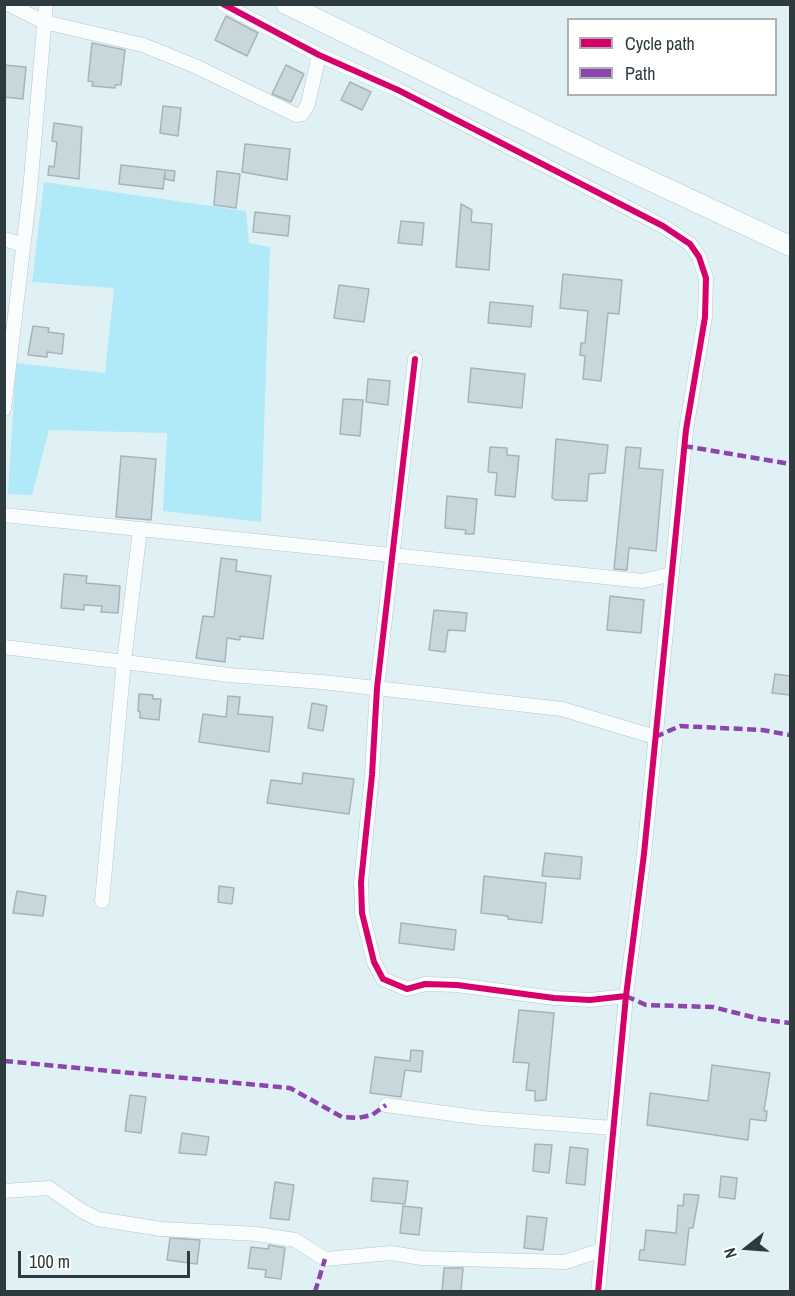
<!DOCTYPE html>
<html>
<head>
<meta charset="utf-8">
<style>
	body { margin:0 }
	#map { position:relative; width:795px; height:1296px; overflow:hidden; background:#e0f1f6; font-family:"Archivo Narrow",sans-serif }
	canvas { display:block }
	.frame { position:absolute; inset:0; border:6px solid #2d3b3f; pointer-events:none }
	.legend { position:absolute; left:567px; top:18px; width:210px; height:78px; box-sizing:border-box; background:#fff; border:2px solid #abb1b2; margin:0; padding:8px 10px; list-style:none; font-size:18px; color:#2d3b3f }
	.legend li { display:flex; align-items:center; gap:12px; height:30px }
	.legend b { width:30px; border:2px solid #abb1b2 }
	.north { position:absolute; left:717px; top:1218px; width:60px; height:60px; -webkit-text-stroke:4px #fff; paint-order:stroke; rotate:253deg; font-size:16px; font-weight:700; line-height:24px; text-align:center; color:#2d3b3f }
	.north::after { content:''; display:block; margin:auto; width:21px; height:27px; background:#2d3b3f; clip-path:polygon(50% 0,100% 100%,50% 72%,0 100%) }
	.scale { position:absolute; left:18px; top:1251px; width:172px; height:27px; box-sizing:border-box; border:3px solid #2d3b3f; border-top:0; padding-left:8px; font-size:18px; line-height:21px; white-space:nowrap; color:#2d3b3f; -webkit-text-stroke:4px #fff; paint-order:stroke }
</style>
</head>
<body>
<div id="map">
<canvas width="795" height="1296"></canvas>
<div class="frame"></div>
<ul class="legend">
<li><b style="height:8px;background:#d6006c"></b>Cycle path</li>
<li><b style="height:8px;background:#8e44ad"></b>Path</li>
</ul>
<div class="north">N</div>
<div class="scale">100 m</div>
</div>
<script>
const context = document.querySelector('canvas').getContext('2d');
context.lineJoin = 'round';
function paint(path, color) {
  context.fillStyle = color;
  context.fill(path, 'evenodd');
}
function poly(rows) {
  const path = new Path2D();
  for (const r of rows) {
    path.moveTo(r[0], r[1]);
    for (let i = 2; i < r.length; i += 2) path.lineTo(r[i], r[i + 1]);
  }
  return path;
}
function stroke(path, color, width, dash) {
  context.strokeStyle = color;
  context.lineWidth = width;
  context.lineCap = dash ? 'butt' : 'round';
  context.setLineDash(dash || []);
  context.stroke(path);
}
paint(poly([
	[44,182,246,211,249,243,270,247,261,522,163,511,167,433,49,430,32,495,8,494,16,363,105,373,114,288,32,282]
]), '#b0e9f8');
const building = poly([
	[226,16,258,33,247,56,215,40,226,16],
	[92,43,125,50,121,85,115,85,115,88,92,86,93,82,88,81,92,43],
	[4,65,26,67,23,99,4,97,4,65],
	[286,65,304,74,291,102,272,94,286,65],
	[350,82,371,92,362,110,341,100,350,82],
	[163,106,181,108,178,136,160,133,163,106],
	[54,123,82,127,79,179,48,175,49,166,54,167,57,142,52,141,54,123],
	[245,144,290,149,287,180,242,172,245,144],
	[121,165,175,171,174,181,165,179,165,172,163,189,119,184,121,165],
	[217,171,240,174,236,208,214,205,217,171],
	[461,204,472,210,471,222,492,224,489,270,456,267,461,204],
	[255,212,290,216,288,236,253,232,255,212],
	[401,221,424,223,422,245,398,243,401,221],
	[563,274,622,280,619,314,608,313,601,381,583,379,585,356,580,355,581,343,585,343,588,311,560,308,563,274],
	[339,285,369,289,364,322,334,318,339,285],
	[490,302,533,306,531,327,488,323,490,302],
	[33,326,49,328,48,332,64,334,62,354,47,352,47,357,28,355,33,326],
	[471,368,525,374,522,408,468,402,471,368],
	[368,379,390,381,388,405,366,402,368,379],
	[343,399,363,400,360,436,340,434,343,399],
	[556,439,608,445,605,473,589,474,587,501,555,500,552,498,556,439],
	[490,447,507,448,507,455,519,456,515,497,495,495,497,473,488,472,490,447],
	[626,447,641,448,639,468,663,470,656,551,629,548,627,570,614,569,626,447],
	[121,456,156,459,151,520,116,517,121,456],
	[447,496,477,499,474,534,465,534,466,530,445,528,447,496],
	[221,558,237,560,236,571,271,576,263,639,240,636,240,640,227,638,225,662,196,658,203,616,214,617,221,558],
	[64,574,87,576,86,583,120,586,118,613,101,612,102,606,84,605,84,610,61,608,64,574],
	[610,596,644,600,641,633,607,630,610,596],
	[434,610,467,613,465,631,448,630,445,652,429,650,434,610],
	[775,674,790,676,790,695,772,693,775,674],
	[139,694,153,695,153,699,161,699,159,720,140,718,140,712,138,711,139,694],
	[228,696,240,697,238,714,273,717,269,752,199,742,203,714,226,717,228,696],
	[312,703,327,706,323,731,308,728,312,703],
	[303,773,354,779,349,814,267,803,271,780,302,784,303,773],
	[545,853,582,857,580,879,542,876,545,853],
	[484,876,546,883,542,923,508,919,508,916,481,913,484,876],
	[219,886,234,888,232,904,218,902,219,886],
	[17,891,46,896,43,916,13,913,17,891],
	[401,923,456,930,454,950,399,943,401,923],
	[519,1010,554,1013,546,1100,535,1101,535,1091,526,1090,529,1063,513,1062,519,1010],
	[411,1050,423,1051,421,1072,405,1070,401,1097,370,1093,375,1057,410,1061,411,1050],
	[712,1065,770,1073,764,1111,767,1111,766,1121,750,1119,748,1140,647,1125,650,1093,708,1101,712,1065],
	[130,1095,146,1097,141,1133,125,1131,130,1095],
	[182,1133,209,1137,206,1155,179,1153,182,1133],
	[535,1144,552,1145,549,1173,533,1171,535,1144],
	[570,1147,588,1149,585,1185,566,1183,570,1147],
	[721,1176,737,1178,735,1199,719,1197,721,1176],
	[373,1178,408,1181,405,1204,371,1201,373,1178],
	[275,1182,294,1185,289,1220,270,1218,275,1182],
	[684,1194,699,1195,693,1228,689,1228,685,1265,639,1260,640,1250,644,1250,646,1230,676,1233,678,1205,683,1206,684,1194],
	[403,1206,422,1208,419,1235,400,1233,403,1206],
	[527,1216,547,1218,543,1250,524,1248,527,1216],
	[170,1238,200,1240,197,1264,167,1260,170,1238],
	[269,1245,285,1248,281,1279,265,1277,266,1270,248,1268,251,1247,268,1249,269,1245],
	[444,1268,463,1268,461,1292,442,1292,444,1268]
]);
paint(building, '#c8d7db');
stroke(building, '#a5b4b8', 1.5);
const minor = poly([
	[8,4,44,22,143,45,195,66,296,115,302,114,308,104,319,55],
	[223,4,319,55,398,90,663,226,690,244,699,257,706,278,705,317,686,430,644,854,626,996,598,1292],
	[4,239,23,245],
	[415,359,377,688,372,775,361,882,362,913,374,962,383,979,407,989,425,984,457,985,554,998,590,1000,626,996],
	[4,409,30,190,46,4],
	[4,515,643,581,672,574],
	[4,647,229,675,322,682,562,709,655,737],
	[102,901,124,661,140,530],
	[386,1105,482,1118,613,1128],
	[4,1191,49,1188,82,1211,98,1219,161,1229,257,1234,295,1240,325,1259,391,1253,422,1258,565,1262,602,1250]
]);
const secondary = poly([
	[286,4,623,168,790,246]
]);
stroke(minor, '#b7c5c9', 15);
stroke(secondary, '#b7c5c9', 21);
stroke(minor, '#fafdfe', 14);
stroke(secondary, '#fafdfe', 20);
stroke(poly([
	[684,446,790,464],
	[655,737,680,726,762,730,790,735],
	[626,996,646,1005,713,1007,760,1019,790,1023],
	[4,1061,290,1088,342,1117,358,1118,372,1115,386,1105],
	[315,1292,325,1259]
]), '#8e44ad', 4.5, [9, 4.5]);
stroke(poly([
	[223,4,319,55,398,90,663,226,690,244,699,257,706,278,705,317,686,430,644,854,626,996,598,1292],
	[415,359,377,688,372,775,361,882,362,913,374,962,383,979,407,989,425,984,457,985,554,998,590,1000,626,996]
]), '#d6006c', 6);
</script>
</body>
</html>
